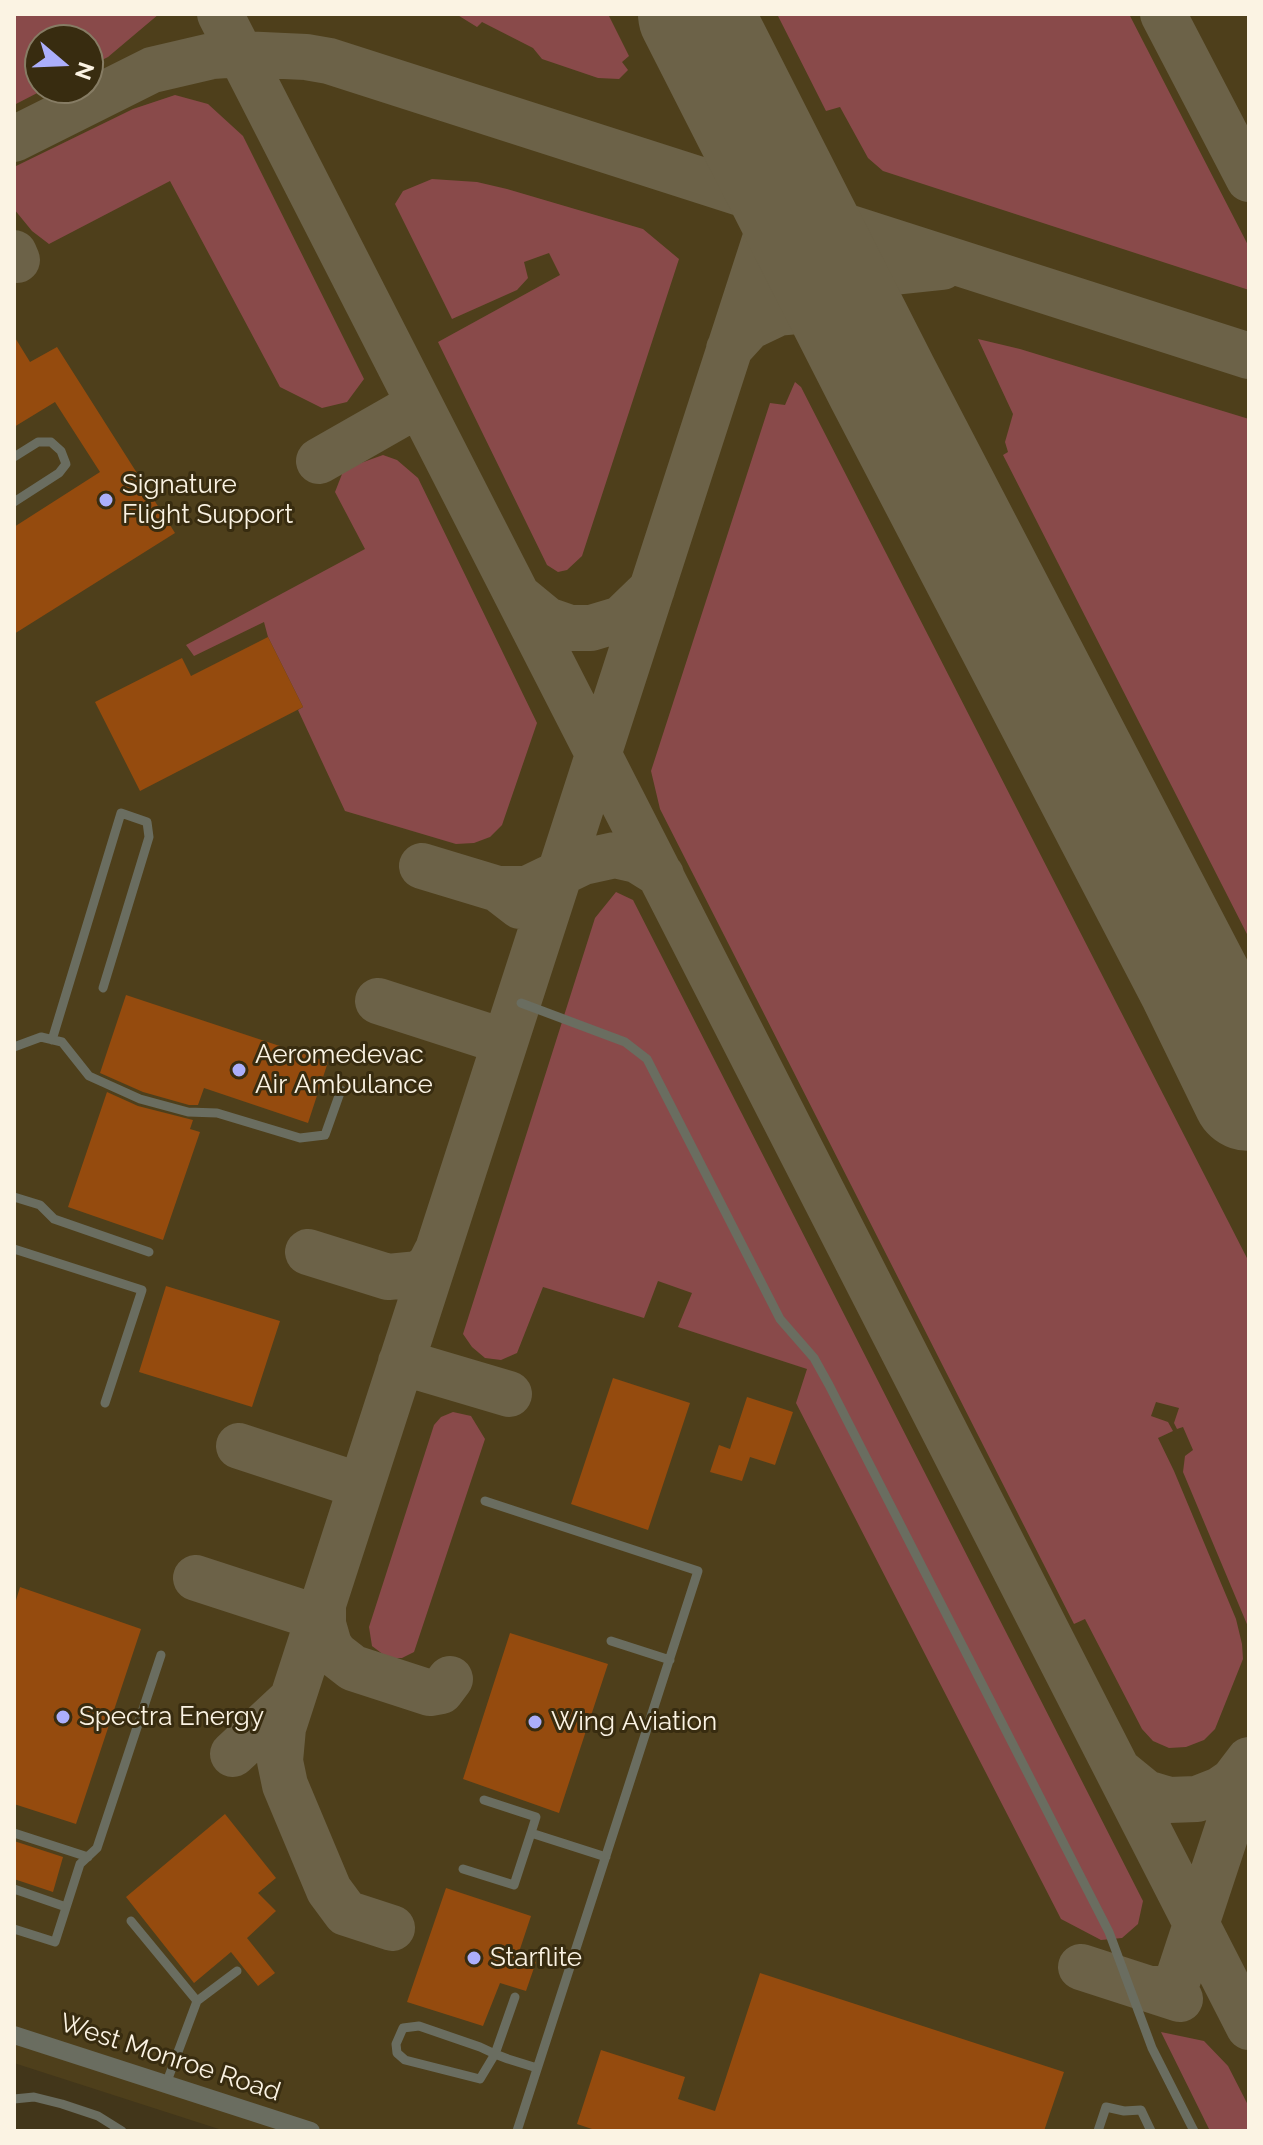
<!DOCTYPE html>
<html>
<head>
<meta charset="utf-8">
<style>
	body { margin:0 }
	#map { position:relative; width:1263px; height:2145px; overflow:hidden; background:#42361a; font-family:Raleway,sans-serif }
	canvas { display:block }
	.frame { position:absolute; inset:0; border:16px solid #fbf3e3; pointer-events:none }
	.north { position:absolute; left:24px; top:24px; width:80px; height:80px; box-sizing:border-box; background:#382c10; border:2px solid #867c64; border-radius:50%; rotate:109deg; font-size:22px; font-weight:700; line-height:32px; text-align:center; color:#fbf3e3 }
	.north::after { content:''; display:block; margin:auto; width:28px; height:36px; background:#acaffb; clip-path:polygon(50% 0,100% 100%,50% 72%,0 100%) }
</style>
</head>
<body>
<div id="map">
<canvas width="1263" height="2145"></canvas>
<div class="frame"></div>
<div class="north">N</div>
</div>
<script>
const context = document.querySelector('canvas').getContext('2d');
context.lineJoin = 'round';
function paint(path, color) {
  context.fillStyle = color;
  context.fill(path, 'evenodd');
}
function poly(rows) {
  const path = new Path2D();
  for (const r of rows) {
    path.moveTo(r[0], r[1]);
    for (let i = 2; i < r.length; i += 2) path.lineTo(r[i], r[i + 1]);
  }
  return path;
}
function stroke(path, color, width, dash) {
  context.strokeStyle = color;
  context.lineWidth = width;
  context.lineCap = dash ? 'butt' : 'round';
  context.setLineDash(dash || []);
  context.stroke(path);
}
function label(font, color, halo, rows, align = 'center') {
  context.font = font + ' Raleway,sans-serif';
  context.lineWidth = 6;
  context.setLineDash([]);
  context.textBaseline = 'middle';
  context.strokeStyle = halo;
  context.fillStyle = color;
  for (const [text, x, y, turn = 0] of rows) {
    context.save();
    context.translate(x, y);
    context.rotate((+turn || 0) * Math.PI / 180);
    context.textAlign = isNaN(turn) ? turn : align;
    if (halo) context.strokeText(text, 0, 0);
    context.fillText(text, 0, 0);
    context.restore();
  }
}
paint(poly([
	[14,14,1249,14,1249,2131,225,2131,14,2063],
	[40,40,88,40,88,88,40,88]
]), '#4e3f1b');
paint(poly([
	[14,14,159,14,108,57,88,67,88,40,40,40,40,88,47,88,14,105],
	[456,14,608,14,629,56,622,62,628,70,619,79,598,78,542,59,533,48,482,22,477,27],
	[777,14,1129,14,1249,247,1249,290,883,171,868,158,840,107,826,111],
	[175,95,208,104,243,136,364,379,347,402,322,408,280,387,170,181,49,244,32,231,14,209,14,167,133,109],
	[432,179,477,182,507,189,643,229,679,259,582,556,567,570,558,572,547,565,438,342,560,275,549,253,524,262,528,278,517,290,452,319,395,204,403,191],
	[978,339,1020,349,1249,419,1249,938,1003,455,1008,452,1005,442,1013,414],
	[795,382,801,387,1249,1262,1249,1629,1183,1472,1185,1456,1193,1450,1183,1427,1177,1429,1174,1423,1179,1408,1156,1402,1151,1416,1168,1422,1173,1431,1158,1438,1174,1471,1236,1619,1242,1644,1243,1659,1215,1729,1204,1740,1186,1747,1169,1748,1153,1741,1142,1729,1085,1619,1074,1624,660,809,651,771,770,403,785,405],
	[383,455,397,460,418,478,537,723,502,825,490,837,474,843,456,844,345,811,298,710,303,707,268,637,264,622,194,656,186,645,365,549,335,492,344,469],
	[616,892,633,900,1143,1901,1138,1924,1122,1938,1101,1940,1061,1919,796,1403,807,1369,678,1327,692,1293,658,1281,644,1318,543,1287,517,1353,501,1360,485,1358,472,1347,463,1334,595,918],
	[453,1412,471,1416,485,1439,414,1652,402,1658,388,1658,372,1646,369,1627,434,1425,441,1417],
	[1161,2032,1204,2041,1228,2066,1249,2107,1249,2131,1210,2131]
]), '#894a4a');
stroke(poly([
	[220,14,1249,2027],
	[1163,14,1249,179],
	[14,139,152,70,212,56,241,54,306,57,329,61,1249,356],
	[14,253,17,260],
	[776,313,807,310,837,321,853,333,882,382],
	[729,349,749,327,816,295,885,273,942,267],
	[319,461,419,404],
	[519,597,547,620,570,628,591,628,621,619,652,589],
	[422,866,498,889,520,906],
	[498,889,527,889,583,862,615,855,637,860,661,875],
	[1195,983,1249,1061],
	[378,1001,505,1042],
	[308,1252,388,1277,419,1274,430,1265,436,1253],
	[401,1362,509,1394],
	[239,1446,361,1486],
	[196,1578,319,1618],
	[323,1603,323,1624,329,1645,335,1654,353,1668,430,1693,441,1691,450,1679],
	[233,1754,292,1699],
	[1119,1771,1146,1793,1169,1800,1197,1799,1220,1790,1233,1781,1249,1760],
	[392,1928,346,1913,329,1890,285,1785,280,1761,283,1728,771,221,775,204,773,180,760,141],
	[1081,1967,1180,1999],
	[1150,1989,1167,1989,1178,1979,1249,1764]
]), '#6c6248', 46);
stroke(poly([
	[695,14,882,382,1195,983,1249,1094]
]), '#6c6248', 114);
paint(poly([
	[14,336,30,362,57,347,175,533,14,634,14,527,100,472,55,402,14,427],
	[268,637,303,707,140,791,95,702,182,658,191,676],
	[126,995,328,1062,308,1123,204,1088,198,1105,189,1105,143,1092,100,1073],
	[107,1092,138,1106,193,1120,190,1129,200,1132,163,1240,68,1207],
	[166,1286,280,1321,252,1407,139,1372],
	[613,1378,690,1403,648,1530,571,1504],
	[747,1397,793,1412,775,1465,750,1457,742,1481,710,1472,719,1445,730,1449],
	[20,1587,141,1629,76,1824,14,1804,14,1607],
	[510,1633,608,1664,559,1813,463,1779],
	[225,1814,276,1878,258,1893,276,1911,247,1938,275,1973,258,1986,231,1952,194,1983,126,1897],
	[14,1841,63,1857,53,1892,14,1879],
	[446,1888,531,1916,518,1955,536,1962,526,1991,500,1983,483,2026,407,2002],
	[760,1973,1064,2072,1044,2131,598,2131,577,2124,601,2050,685,2077,678,2099,715,2111]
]), '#954b0e');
stroke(poly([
	[14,457,38,442,51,442,61,451,66,464,59,473,14,502],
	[521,1003,625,1042,647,1059,780,1319,814,1358,829,1385,1109,1932,1152,2048,1194,2131],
	[52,1040,121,813,147,822,149,837,103,988],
	[14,1047,41,1037,62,1042,89,1076,140,1099,188,1112,217,1113,300,1138,325,1135,341,1090],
	[14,1197,40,1205,54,1219,149,1252],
	[14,1249,142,1290,105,1403],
	[485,1501,698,1571,517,2131],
	[611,1641,670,1660],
	[484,1800,536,1817,531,1833,606,1857],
	[14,1833,88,1857],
	[463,1869,514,1885,531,1833],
	[14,1889,66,1907],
	[131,1921,197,2001],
	[14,1929,55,1942,80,1864,97,1848,161,1655],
	[515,1997,495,2054,480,2079,405,2060,397,2053,396,2044,403,2028,419,2026,480,2047,495,2054,508,2059,537,2068],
	[166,2084,197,2001,237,1971],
	[14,2099,34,2097,62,2104,98,2116,122,2131],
	[1098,2131,1106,2107,1124,2111,1141,2110,1151,2131]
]), '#6a6d60', 9);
stroke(poly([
	[14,2035,311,2131]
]), '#6a6d60', 18);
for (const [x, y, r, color] of [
	[106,500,8,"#acaffb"],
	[239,1070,8,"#acaffb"],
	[63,1717,8,"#acaffb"],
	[535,1722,8,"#acaffb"],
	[474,1958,8,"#acaffb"]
]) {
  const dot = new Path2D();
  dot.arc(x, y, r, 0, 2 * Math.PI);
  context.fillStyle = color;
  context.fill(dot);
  stroke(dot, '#382c10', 3);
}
label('26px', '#fbf3e3', '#382c10', [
	["Signature",122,485],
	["Flight Support",122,515],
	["Aeromedevac",255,1055],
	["Air Ambulance",255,1085],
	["Spectra Energy",79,1717],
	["Wing Aviation",551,1722],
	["Starflite",490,1958]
], 'left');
label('26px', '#fbf3e3', '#382c10', [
	["West Monroe Road",170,2058,18]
]);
</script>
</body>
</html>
